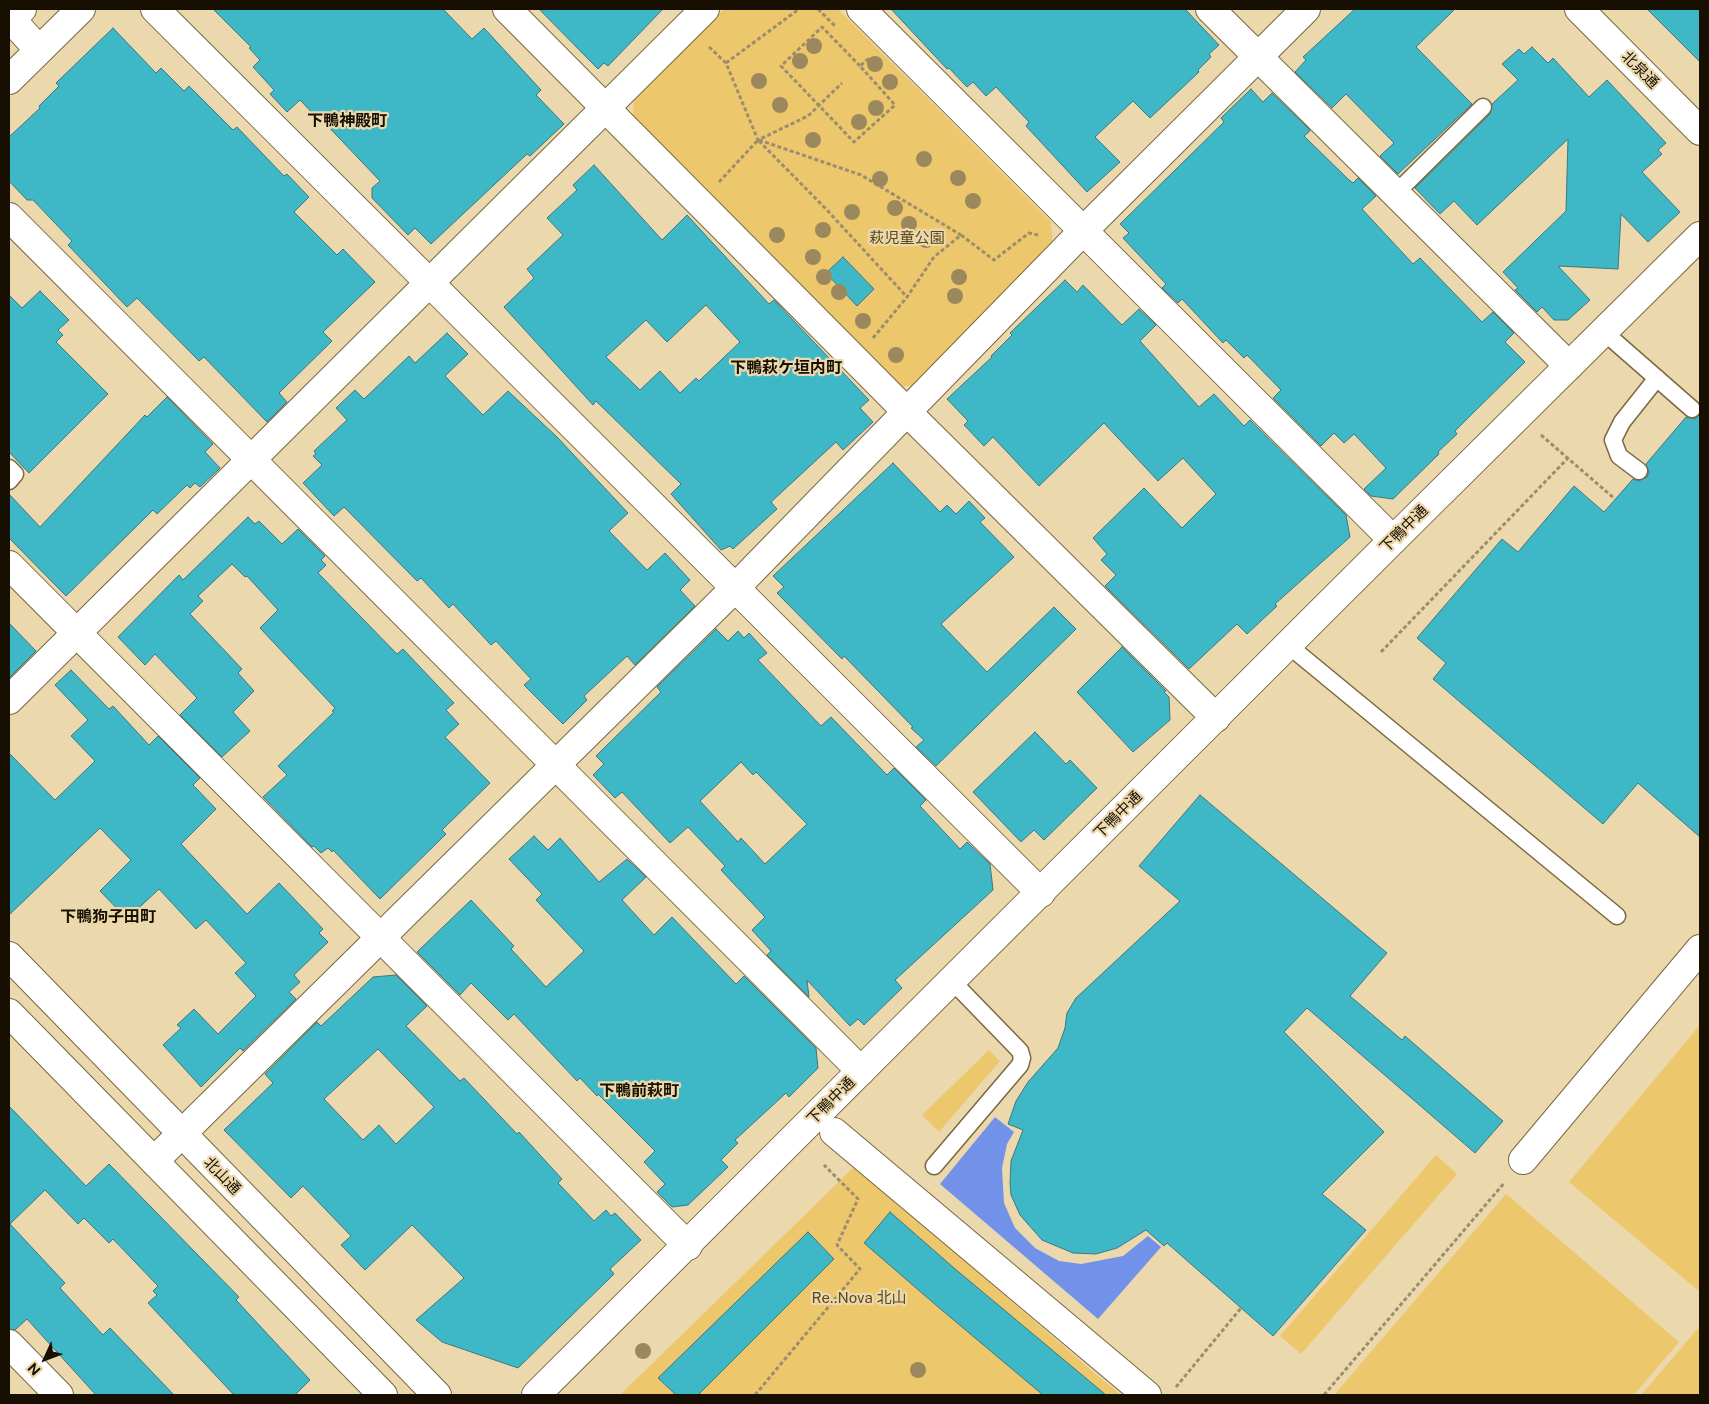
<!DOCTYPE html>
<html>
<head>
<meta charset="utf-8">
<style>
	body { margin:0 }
	#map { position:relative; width:1709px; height:1404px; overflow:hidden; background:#ebd8ac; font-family:"Public Sans",sans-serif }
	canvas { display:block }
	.frame { position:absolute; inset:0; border:10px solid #171002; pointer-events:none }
	.north { position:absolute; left:20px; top:1334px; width:50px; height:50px; -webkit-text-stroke:4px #ebd8ac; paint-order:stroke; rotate:227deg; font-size:14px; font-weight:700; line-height:20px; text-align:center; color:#171002 }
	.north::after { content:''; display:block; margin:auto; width:18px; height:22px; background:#171002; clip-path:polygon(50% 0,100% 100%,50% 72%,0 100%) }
</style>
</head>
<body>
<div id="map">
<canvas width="1709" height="1404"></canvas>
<div class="frame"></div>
<div class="north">N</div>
</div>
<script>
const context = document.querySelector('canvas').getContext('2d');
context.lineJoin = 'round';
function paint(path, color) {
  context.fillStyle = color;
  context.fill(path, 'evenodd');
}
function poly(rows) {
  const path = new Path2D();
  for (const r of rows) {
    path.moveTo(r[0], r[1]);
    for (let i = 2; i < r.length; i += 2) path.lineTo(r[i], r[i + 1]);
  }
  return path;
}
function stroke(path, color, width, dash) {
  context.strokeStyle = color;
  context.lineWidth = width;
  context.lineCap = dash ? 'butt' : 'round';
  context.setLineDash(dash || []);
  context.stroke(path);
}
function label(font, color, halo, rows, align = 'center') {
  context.font = font + ' "Public Sans","Noto Sans JP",sans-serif';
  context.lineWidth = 4.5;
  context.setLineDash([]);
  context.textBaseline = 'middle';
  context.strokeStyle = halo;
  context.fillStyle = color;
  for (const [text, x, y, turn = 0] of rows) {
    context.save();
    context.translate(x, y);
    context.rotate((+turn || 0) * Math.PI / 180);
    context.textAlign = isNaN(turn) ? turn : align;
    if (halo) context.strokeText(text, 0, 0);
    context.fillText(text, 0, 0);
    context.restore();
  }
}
paint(poly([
	[724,9,838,9,1051,222,1053,252,921,386,894,386,633,119,634,94],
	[1700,1025,1700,1292,1569,1182],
	[989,1050,1000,1061,939,1132,922,1115],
	[1436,1155,1457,1174,1301,1354,1280,1336],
	[855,1166,1091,1370,1121,1395,620,1395],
	[1506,1194,1679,1342,1634,1395,1334,1395],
	[1700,1326,1700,1395,1641,1395]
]), '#edc76b');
paint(poly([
	[995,1117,1014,1132,1007,1144,1002,1168,1004,1203,1015,1228,1035,1248,1059,1261,1081,1264,1123,1256,1148,1236,1161,1247,1098,1319,940,1184]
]), '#7292e9');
const building = poly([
	[213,9,443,9,472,39,484,28,541,90,536,95,564,124,530,156,527,154,431,244,415,228,408,235,372,198,372,188,380,181,321,119,319,120,300,100,287,112,270,94,274,90,253,67,260,60,249,48,251,47,213,9],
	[539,9,663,9,608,66,604,63,598,69,539,9],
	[891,9,1185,9,1219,45,1209,54,1211,57,1198,70,1199,72,1150,118,1133,101,1095,137,1120,162,1087,192,1026,126,1029,122,996,87,986,96,973,82,967,87,949,68,947,69,891,9],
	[1355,9,1455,9,1416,47,1472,104,1398,174,1380,156,1394,143,1346,94,1332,108,1295,72,1306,60,1303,57,1355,9],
	[1647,9,1700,9,1700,62,1647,9],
	[113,28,156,73,161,68,184,91,189,86,233,130,237,127,284,176,287,174,309,197,294,212,337,255,343,249,375,282,323,332,332,341,279,393,287,402,267,422,204,357,199,361,137,298,127,307,68,245,72,241,33,200,27,200,9,181,9,137,40,108,39,106,59,86,56,83,113,28],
	[1532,47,1548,63,1553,58,1589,97,1607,80,1666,143,1658,150,1662,154,1642,172,1680,212,1648,242,1621,214,1618,269,1558,266,1590,300,1568,320,1554,320,1542,307,1537,312,1515,290,1518,288,1503,272,1566,211,1568,139,1477,225,1454,201,1440,214,1415,188,1490,114,1492,104,1518,80,1502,64,1519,49,1524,54,1532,47],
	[1251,89,1263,102,1272,93,1309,129,1310,131,1304,136,1349,180,1353,183,1358,178,1376,196,1362,209,1413,264,1420,258,1482,322,1493,312,1514,333,1505,342,1525,362,1476,410,1455,431,1457,434,1438,452,1439,454,1393,499,1371,496,1364,489,1386,468,1354,434,1344,443,1334,433,1321,446,1273,398,1281,390,1247,355,1244,358,1226,340,1223,343,1182,299,1178,303,1162,288,1166,284,1123,238,1129,233,1120,224,1224,122,1221,118,1251,89],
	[594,165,662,240,687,215,769,304,774,300,869,400,860,408,873,422,843,450,836,442,771,502,777,509,733,549,730,546,721,550,671,494,681,484,596,401,593,405,504,307,534,278,527,269,563,235,547,218,577,190,573,185,594,165],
	[706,305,740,342,699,381,696,378,680,393,660,371,640,390,606,357,646,320,667,342,706,305],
	[843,257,874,289,857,306,826,273,843,257],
	[1065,280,1077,292,1083,285,1122,325,1139,309,1156,325,1140,341,1199,407,1214,394,1244,426,1250,420,1346,515,1350,537,1275,604,1277,606,1247,634,1237,624,1189,669,1105,586,1116,575,1101,560,1107,554,1093,538,1144,488,1182,528,1216,494,1183,458,1158,481,1104,423,1039,486,993,437,984,446,964,425,968,421,947,399,992,357,991,356,1012,335,1010,333,1065,280],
	[40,291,69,320,58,330,63,335,56,342,108,394,29,473,9,452,9,295,22,308,40,291],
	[447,333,468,354,445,376,483,415,508,391,557,437,628,513,609,531,647,570,665,553,690,580,680,590,695,606,635,665,627,656,584,696,587,700,563,724,524,685,531,679,496,641,491,645,453,604,449,608,421,578,417,581,344,507,334,516,303,483,322,465,313,456,316,454,314,451,347,420,336,408,355,390,364,399,409,356,415,363,447,333],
	[167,397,213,444,205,452,220,468,200,487,195,483,190,488,187,485,157,514,153,510,66,596,9,538,9,494,40,527,145,415,147,417,167,397],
	[1700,414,1700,837,1638,783,1603,824,1433,679,1446,663,1417,638,1502,539,1518,552,1574,486,1604,512,1633,479,1638,481,1647,477,1649,472,1646,464,1686,417,1695,419,1700,414],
	[893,463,940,512,947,505,956,514,969,501,985,518,980,522,1014,557,941,624,987,672,1054,607,1076,629,936,766,916,747,924,740,911,728,913,727,844,656,842,659,777,593,784,587,773,576,893,463],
	[248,517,255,524,259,521,282,544,298,529,325,556,321,560,326,565,318,573,397,654,403,649,454,703,446,710,459,724,445,737,490,783,442,830,446,834,380,899,333,850,332,852,328,848,321,853,314,846,312,847,263,797,287,775,278,766,334,712,332,711,335,708,260,628,278,610,247,576,245,577,232,564,198,596,203,601,190,614,242,669,238,673,254,691,233,712,250,731,222,757,180,715,197,698,155,654,145,665,118,637,179,575,183,580,248,517],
	[9,623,36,651,9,678,9,623],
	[716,629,728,641,738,631,744,638,749,633,767,653,758,660,821,726,831,717,887,775,894,768,926,800,920,806,960,849,967,842,990,864,993,890,895,980,902,988,864,1025,858,1019,850,1026,807,980,809,997,767,955,771,951,752,930,765,917,721,870,725,866,688,827,670,843,622,792,615,798,593,775,604,764,596,756,661,692,657,687,716,629],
	[741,762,753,775,756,772,807,824,765,864,741,838,738,842,700,801,741,762],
	[1122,647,1166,691,1164,692,1169,697,1170,720,1133,752,1077,692,1122,647],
	[71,670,109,709,113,706,149,745,158,736,200,778,193,785,216,809,181,844,247,914,279,883,323,929,319,933,328,942,294,975,300,982,289,992,296,999,243,1051,240,1048,201,1087,163,1045,181,1028,177,1025,194,1009,218,1034,256,996,235,973,246,963,206,920,196,929,159,889,127,919,100,891,131,860,100,828,9,915,9,753,55,800,95,761,71,736,88,720,55,685,71,670],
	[1035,732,1066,764,1070,760,1097,788,1044,840,1034,830,1021,842,973,792,1035,732],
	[1200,795,1387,953,1350,996,1402,1040,1405,1036,1503,1121,1475,1153,1307,1008,1284,1032,1384,1132,1322,1194,1366,1230,1273,1336,1167,1243,1164,1246,1146,1230,1117,1248,1096,1254,1073,1253,1042,1240,1020,1215,1011,1195,1010,1183,1011,1161,1023,1130,1008,1124,1016,1101,1028,1082,1058,1048,1065,1028,1067,1013,1076,998,1180,901,1139,866,1200,795],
	[534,836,548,850,560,838,599,882,627,859,646,877,622,900,654,935,672,917,736,984,744,976,816,1048,818,1068,789,1097,786,1093,735,1140,738,1143,721,1160,728,1167,688,1205,672,1207,657,1192,665,1184,644,1162,655,1151,598,1094,597,1096,580,1078,577,1081,514,1014,508,1020,471,983,460,995,417,952,471,900,514,946,511,949,546,987,584,951,536,900,542,894,509,859,534,836],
	[396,975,427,1006,406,1026,460,1081,464,1078,517,1134,519,1132,562,1179,558,1183,594,1221,606,1210,611,1216,615,1213,641,1240,610,1269,614,1274,518,1368,442,1342,416,1320,464,1278,412,1225,365,1270,341,1245,351,1236,303,1186,291,1198,224,1130,273,1083,265,1074,317,1022,321,1026,373,977,396,975],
	[378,1049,434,1107,396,1144,379,1125,363,1140,324,1099,378,1049],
	[9,1106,86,1186,109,1164,239,1297,236,1300,310,1380,295,1395,234,1395,148,1303,157,1295,153,1291,158,1286,113,1239,109,1243,84,1218,78,1224,45,1190,10,1224,65,1283,60,1288,103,1335,110,1328,174,1395,96,1395,27,1319,15,1330,9,1329,9,1106],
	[890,1212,954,1268,1106,1395,1043,1395,937,1306,864,1243,890,1212],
	[808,1232,834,1259,698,1395,676,1395,658,1378,808,1232]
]);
paint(building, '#3eb8c7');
stroke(building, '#3e777f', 1);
const lane = poly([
	[1395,194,1483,107],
	[1604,332,1692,409],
	[9,468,15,474,9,481],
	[1639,471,1619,456,1613,440,1622,422,1657,378],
	[1288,645,1617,916],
	[934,1166,1020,1065,1022,1058,1020,1051,952,981]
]);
const street = poly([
	[155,9,1041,893],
	[507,9,908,413,1216,718],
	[861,9,1393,540],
	[1210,9,1569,366],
	[9,17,39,50],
	[9,217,861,1071],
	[9,565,688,1246],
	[9,700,705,9],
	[834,1132,1147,1395],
	[1523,1160,1700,949],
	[154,1161,735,588,1084,230,1306,9],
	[9,1344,59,1395]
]);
const secondary = poly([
	[1579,9,1700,131],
	[536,1395,1393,540,1700,236]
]);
const primary = poly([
	[9,22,22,9],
	[9,80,81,9],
	[9,956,437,1395],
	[9,1013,383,1395]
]);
stroke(lane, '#796840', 19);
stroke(street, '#796840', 30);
stroke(secondary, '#796840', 30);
stroke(primary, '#796840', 30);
stroke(poly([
	[818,9,835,26],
	[709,47,726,63,758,140,808,116,842,83],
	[726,63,799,9],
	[860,66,822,27,781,66,854,142,895,105,860,66,868,59,866,57],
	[759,140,861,175,961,235],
	[719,182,758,140,826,209,907,297],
	[873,338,907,297,934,257,961,235,994,260,1029,233,1038,235],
	[1541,435,1615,499],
	[1381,652,1568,458],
	[1176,1387,1241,1308],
	[755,1395,860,1269,837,1245,858,1199,824,1165],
	[1324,1395,1505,1182]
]), '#9c8d6d', 3, [4, 2.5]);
stroke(lane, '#fff', 16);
stroke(street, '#fff', 28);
stroke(secondary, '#fff', 28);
stroke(primary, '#fff', 28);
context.fillStyle = '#9b895d';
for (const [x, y] of [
	[814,46],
	[800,61],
	[875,64],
	[759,81],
	[890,82],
	[780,105],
	[876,108],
	[859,122],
	[813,140],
	[924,159],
	[958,178],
	[880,179],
	[973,201],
	[895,208],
	[852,212],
	[909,224],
	[823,230],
	[777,235],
	[926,240],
	[813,257],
	[824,277],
	[959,277],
	[839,292],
	[955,296],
	[863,321],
	[896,355],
	[643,1351],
	[918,1370]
]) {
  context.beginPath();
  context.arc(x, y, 8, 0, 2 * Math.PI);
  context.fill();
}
label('15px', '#171002', '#ebd8ac', [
	["北泉通",1640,70,45],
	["下鴨中通",1404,529,-45],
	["下鴨中通",1118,815,-45],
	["下鴨中通",831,1101,-45],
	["北山通",222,1176,46]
]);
label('15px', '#5a491d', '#ebd8ac', [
	["萩児童公園",907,238],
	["Re..Nova 北山",859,1298]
]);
label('bold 16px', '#171002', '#ebd8ac', [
	["下鴨神殿町",347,121],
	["下鴨萩ケ垣内町",786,368],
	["下鴨狗子田町",108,917],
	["下鴨前萩町",639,1091]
]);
</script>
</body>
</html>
